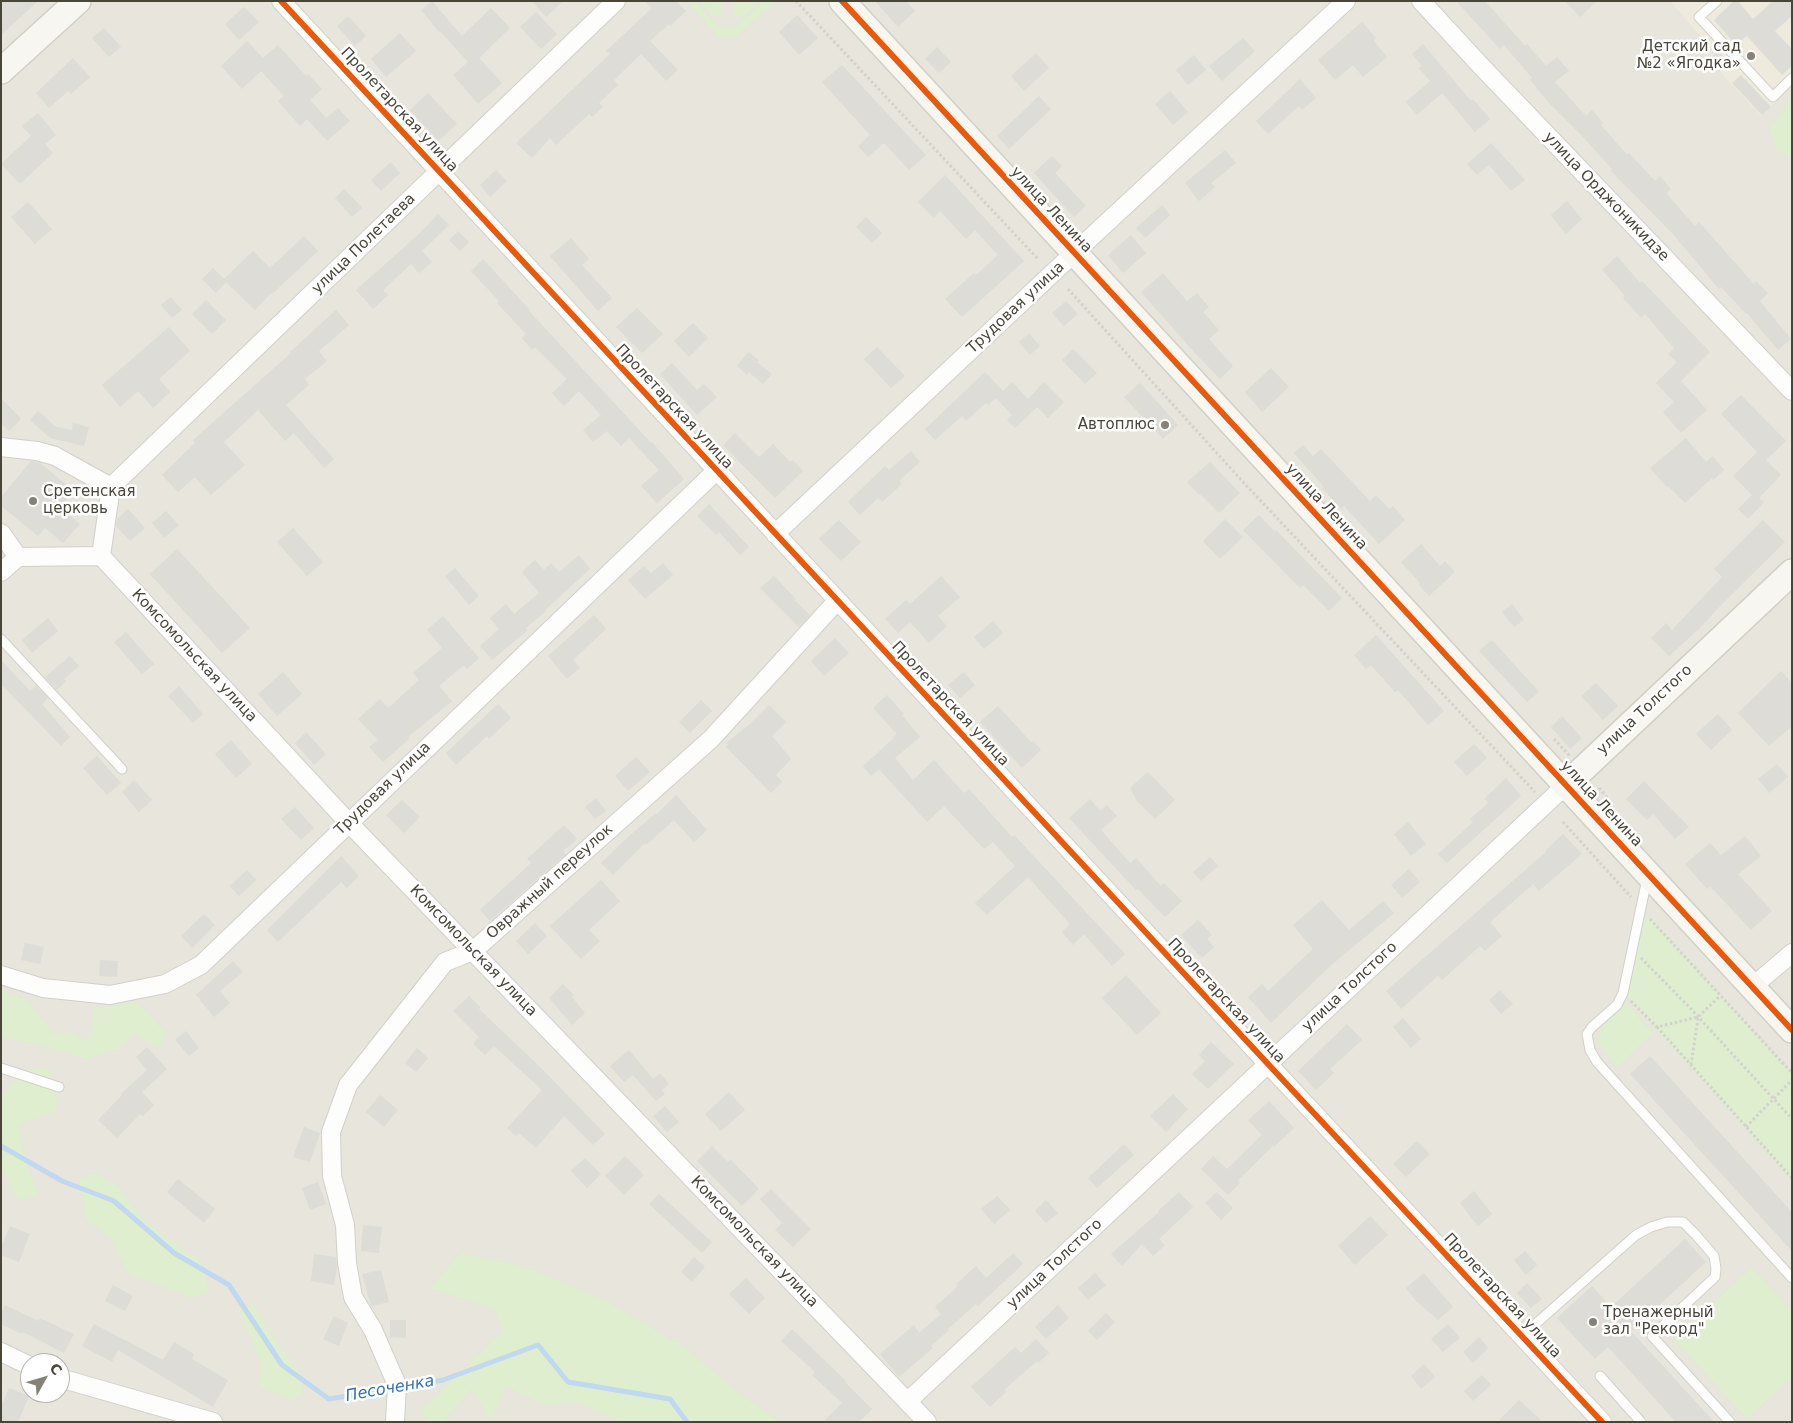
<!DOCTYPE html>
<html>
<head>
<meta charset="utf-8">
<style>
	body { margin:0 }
	#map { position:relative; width:1793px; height:1423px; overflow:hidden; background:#f4f3ee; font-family:"DejaVu Sans",sans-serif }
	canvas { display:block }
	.frame { position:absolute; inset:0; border:2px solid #4a4539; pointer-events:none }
	.north { position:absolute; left:20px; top:1353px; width:50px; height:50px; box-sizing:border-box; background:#fff; border:1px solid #b7b5b0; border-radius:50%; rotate:51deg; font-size:14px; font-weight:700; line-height:20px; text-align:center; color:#4a4539 }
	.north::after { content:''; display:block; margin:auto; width:18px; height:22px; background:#868278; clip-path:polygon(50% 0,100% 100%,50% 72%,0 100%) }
</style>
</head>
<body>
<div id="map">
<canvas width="1793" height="1423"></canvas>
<div class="frame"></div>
<div class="north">С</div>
</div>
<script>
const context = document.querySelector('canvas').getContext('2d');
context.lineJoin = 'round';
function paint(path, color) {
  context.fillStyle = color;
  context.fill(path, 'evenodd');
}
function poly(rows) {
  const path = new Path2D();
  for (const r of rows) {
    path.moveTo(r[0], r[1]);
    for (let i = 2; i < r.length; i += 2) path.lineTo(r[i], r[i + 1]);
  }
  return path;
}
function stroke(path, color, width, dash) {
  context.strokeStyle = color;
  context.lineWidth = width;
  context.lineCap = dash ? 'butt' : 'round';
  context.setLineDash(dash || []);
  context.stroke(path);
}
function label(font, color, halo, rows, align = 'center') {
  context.font = font + ' "DejaVu Sans",sans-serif';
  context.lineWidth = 5;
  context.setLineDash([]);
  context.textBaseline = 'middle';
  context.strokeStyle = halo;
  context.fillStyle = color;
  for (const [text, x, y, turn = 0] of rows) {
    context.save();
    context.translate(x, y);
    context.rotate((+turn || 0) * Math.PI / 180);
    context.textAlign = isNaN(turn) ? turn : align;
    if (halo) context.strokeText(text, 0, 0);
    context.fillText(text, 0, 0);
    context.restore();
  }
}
paint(poly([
	[1,1,1792,1,1792,1422,1,1422],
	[30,1363,60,1363,60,1393,30,1393]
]), '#e7e5dc');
paint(poly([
	[1670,1,1792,1,1792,86,1761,116,1708,59,1714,52]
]), '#eeebde');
paint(poly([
	[687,1,695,1,716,25,722,27,731,28,737,25,764,1,776,1,738,35,727,38,717,36],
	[699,1,722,1,721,15,711,15],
	[734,1,760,1,744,17,733,16],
	[1791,97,1792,97,1792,156,1777,151,1769,131],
	[1641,908,1792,1074,1792,1181,1623,993],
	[1,991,27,999,53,1034,74,1032,86,1042,91,1029,94,1009,137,1002,167,1034,158,1048,134,1034,119,1049,86,1059,34,1043,1,1038],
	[1626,1003,1653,1033,1617,1068,1597,1042,1601,1028],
	[50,1068,58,1110,19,1125,23,1151,38,1196,18,1200,1,1167,1,1093,4,1094,22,1071],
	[97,1173,118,1186,143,1220,202,1263,208,1293,190,1298,154,1283,130,1276,110,1238,85,1219,79,1178],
	[460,1253,528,1268,608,1302,684,1347,738,1392,779,1422,622,1422,576,1402,544,1405,506,1386,491,1422,472,1389,443,1422,429,1422,420,1411,502,1332,495,1309,430,1288],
	[1752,1267,1792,1311,1792,1378,1747,1419,1673,1339],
	[254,1304,266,1327,300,1374,303,1393,293,1401,260,1387,260,1361,237,1309]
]), '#deeecf');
stroke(poly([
	[1,1146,62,1181,114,1201,174,1253,229,1285,282,1365,329,1399,443,1380,538,1345,568,1382,670,1399,687,1422]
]), '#c0d8f0', 5);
paint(poly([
	[1,1,38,1,1,35],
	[432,1,462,36,491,8,510,28,479,58,502,83,478,104,453,75,468,62,440,31,439,32,421,10],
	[532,1,563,1,546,17],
	[645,1,676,1,686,11,670,26,669,24,650,41,678,70,666,81,641,54,614,80,618,85,599,103,603,107,592,117,589,114,556,145,550,138,532,158,516,143,610,54,606,51,652,8],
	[875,1,906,1,915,11,898,27],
	[1456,1,1485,1,1525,46,1527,44,1546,66,1557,57,1569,71,1555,82,1586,116,1592,110,1603,123,1601,125,1627,155,1629,153,1655,181,1660,176,1671,189,1666,193,1695,226,1699,222,1754,284,1756,281,1768,293,1760,301,1791,339,1778,350,1747,313,1746,314,1721,287,1719,289,1672,233,1610,170,1612,169,1585,139,1549,103,1530,80,1532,78,1504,45,1500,49],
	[1565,1,1597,1,1580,17],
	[1734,1,1738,1,1753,19,1773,1,1792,1,1792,16,1775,31,1792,49,1792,66,1782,75,1747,36,1736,45,1714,20],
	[244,7,259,22,239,40,225,24],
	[536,12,557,34,541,49,520,27],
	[797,15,818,38,799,55,779,32],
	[348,16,366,36,355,46,337,26],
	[1362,22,1376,38,1374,41,1387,57,1363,77,1353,65,1335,80,1318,60],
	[104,28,121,47,109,57,92,38],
	[400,33,416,51,386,77,371,59],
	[1243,38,1255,51,1222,81,1209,66],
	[247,41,263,58,278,45,306,76,308,74,322,89,310,100,326,118,338,108,350,121,327,141,307,119,300,126,278,101,284,96,261,71,242,89,221,66],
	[1423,44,1471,101,1473,99,1490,119,1475,132,1442,93,1417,115,1406,102,1430,81,1419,68,1422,66,1412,54],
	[937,47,951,62,939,73,925,59],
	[1718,51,1729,63,1720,72,1709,59],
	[1036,53,1049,68,1024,91,1011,76],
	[1194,55,1206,70,1188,85,1176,70],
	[73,58,90,77,71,94,68,91,49,108,36,93],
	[842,65,926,155,909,170,884,143,868,157,858,146,870,135,822,82],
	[1741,75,1771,107,1762,115,1732,83],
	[1300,79,1316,98,1302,110,1299,106,1268,134,1256,121],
	[1170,91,1188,112,1173,125,1155,104],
	[428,93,457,124,438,141,410,110],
	[1039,96,1051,109,1009,149,997,136],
	[38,113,56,135,45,144,53,153,20,184,1,164,31,136,22,126],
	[1491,143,1525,180,1511,191,1489,165,1477,175,1467,164],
	[1225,150,1236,163,1211,183,1215,187,1199,201,1185,183],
	[1052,156,1062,166,1055,173,1086,206,1074,217,1034,173],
	[391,162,400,173,381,191,371,180],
	[496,170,507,181,490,197,480,185],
	[945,175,1024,261,962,317,945,299,974,273,976,275,998,255,975,230,966,239,940,211,934,218,918,202],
	[344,189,362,208,352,217,335,198],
	[1567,201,1582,219,1566,234,1551,215],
	[28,202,52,229,35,244,11,217],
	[1162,205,1170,215,1145,238,1136,228],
	[438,214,449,225,422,251,432,262,419,273,411,264,383,290,388,295,373,309,356,290,418,235],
	[866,217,882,233,872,243,856,227],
	[458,231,469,242,460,251,449,240],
	[1131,235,1146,253,1123,273,1108,255],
	[304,236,318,251,272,294,271,293,255,310,226,282,216,293,202,279,213,268,224,279,253,251,270,268],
	[571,238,589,259,582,265,612,298,598,311,550,256],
	[1617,256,1640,283,1642,281,1710,352,1681,381,1707,410,1681,433,1663,412,1674,402,1656,383,1677,362,1668,354,1674,348,1645,314,1641,318,1623,298,1625,296,1602,270],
	[483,259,530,310,529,311,604,392,651,443,652,442,684,479,657,503,641,486,659,470,629,438,621,446,607,431,593,442,583,430,601,415,579,391,564,406,552,393,567,379,535,347,532,350,522,338,526,334,497,303,499,301,471,271],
	[1163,273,1187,301,1197,293,1209,307,1203,312,1219,330,1209,339,1233,366,1220,379,1194,352,1141,292],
	[171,297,182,310,172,318,161,305],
	[206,300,226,320,212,334,192,314],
	[1066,301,1078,314,1064,326,1052,313],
	[637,308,663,334,642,353,616,327],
	[336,310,349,325,319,351,327,361,305,379,309,385,286,405,334,459,324,468,294,433,285,441,258,410,224,442,245,465,211,495,195,477,178,492,162,475,195,443,193,440,291,353,290,352],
	[693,323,708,338,689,357,674,341],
	[169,327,190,351,159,379,170,392,153,408,138,391,120,407,102,385],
	[1029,333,1040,346,1030,355,1019,342],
	[877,347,905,376,891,388,864,359],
	[1073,349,1097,373,1085,384,1062,360],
	[748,352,759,360,757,362,772,374,763,384,749,372,747,375,737,366],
	[672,363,697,390,704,384,717,397,697,415,660,374],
	[1271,368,1289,387,1262,412,1245,392],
	[985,372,1003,391,1000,394,1012,382,1028,399,1044,382,1064,402,1048,418,1037,407,1015,428,1007,420,1012,415,996,398,988,405,986,403,966,421,962,416,935,440,925,429],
	[1140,383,1178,425,1163,439,1124,397],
	[1741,395,1786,441,1766,460,1781,475,1759,498,1764,502,1748,519,1738,509,1752,495,1733,476,1757,452,1721,414],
	[1,398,21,419,9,431,1,423],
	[38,411,56,427,72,430,73,423,89,427,84,446,50,438,30,420],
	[735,433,759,457,773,444,790,462,793,460,803,471,775,498,723,445],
	[1686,438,1706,462,1713,456,1724,470,1713,480,1712,478,1685,503,1668,486,1667,487,1650,468],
	[1303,445,1313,456,1321,449,1370,501,1376,495,1389,509,1393,506,1405,520,1379,544,1344,506,1341,509,1322,488,1324,487,1294,453],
	[911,451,920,462,899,481,902,484,882,502,878,498,860,515,848,502,885,466,889,470],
	[31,461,40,463,74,491,60,508,80,524,63,543,45,528,38,536,1,506,1,497],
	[1210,462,1240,493,1219,513,1200,494,1199,495,1187,482],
	[709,504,749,547,740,555,719,532,716,535,697,516],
	[128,509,145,528,130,541,116,526,117,519],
	[166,511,179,525,164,538,152,523],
	[1259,515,1275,532,1276,530,1342,598,1329,611,1303,585,1300,588,1243,530],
	[1225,519,1243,537,1220,559,1203,541],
	[839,520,861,542,841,561,819,539],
	[1763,520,1785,542,1721,605,1700,628,1669,656,1651,638,1666,623,1672,630,1722,577,1714,569],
	[293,528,323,562,307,576,277,542],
	[1421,544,1440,566,1445,561,1455,572,1429,596,1419,585,1420,583,1401,562],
	[177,549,250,628,222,653,150,574],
	[579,555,590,569,545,610,546,611,526,628,528,630,492,660,480,646,499,629,490,618,506,604,514,614,539,593,522,572,535,560,544,570,551,563,559,572],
	[663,563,673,575,645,599,628,580,644,566,651,573],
	[455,568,479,596,469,605,445,576],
	[774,576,796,599,794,600,810,615,799,627,760,588],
	[941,576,960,597,938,616,947,626,929,643,910,622,898,633,885,619,906,600,910,604],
	[1512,604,1524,620,1514,627,1502,612],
	[594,615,606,629,573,660,580,668,567,679,548,656],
	[443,616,479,658,467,669,464,665,439,686,452,701,408,737,409,739,383,762,369,747,378,740,358,719,380,699,388,708,419,680,413,673,442,648,427,630],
	[48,618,58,631,32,653,22,640],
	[993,621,1003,633,984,649,974,637],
	[126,632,154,664,142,674,114,642],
	[1376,635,1444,711,1428,725,1398,690,1395,692,1371,665,1366,669,1354,655],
	[835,638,849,653,824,676,811,661],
	[1492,640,1539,692,1527,702,1479,651],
	[70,656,79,666,64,679,66,681,57,690,45,677],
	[1,660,30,691,36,686,48,698,42,704,70,737,61,746,1,684],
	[1781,671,1792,683,1792,726,1769,746,1738,713],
	[283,672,302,694,277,716,258,694],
	[964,672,975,685,960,698,948,685],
	[1596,683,1618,706,1603,720,1581,696],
	[179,686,203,714,193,723,168,696],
	[887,695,904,714,902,715,920,737,895,758,913,780,934,760,964,793,969,789,1012,837,1014,835,1125,954,1112,966,1084,934,1073,945,1062,932,1070,924,1028,877,987,915,975,903,1015,866,993,842,984,849,944,806,927,822,879,769,871,776,863,766,894,738,893,737,897,734,873,708],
	[701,700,712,711,690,733,679,722],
	[498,704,511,718,489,739,487,736,456,765,446,753],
	[769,705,786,722,772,736,791,759,776,775,782,782,771,793,726,747,729,745,726,743,750,724],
	[998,706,1031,742,1033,741,1041,750,1022,768,980,722],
	[1718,714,1732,730,1711,750,1696,734],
	[1562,716,1582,738,1570,749,1551,727],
	[306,732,326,754,314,765,295,743],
	[231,740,252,764,236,778,215,754],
	[1474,744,1487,758,1467,776,1454,762],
	[97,756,121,783,107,795,83,768],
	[636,757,650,772,628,791,615,776],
	[1777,764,1788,777,1769,793,1758,779],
	[1148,772,1175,800,1155,819,1137,801,1130,788],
	[1506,778,1521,796,1447,863,1438,854,1473,822,1470,819,1488,803,1484,799],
	[134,780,152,800,139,812,122,792],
	[1644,781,1689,827,1675,839,1653,814,1647,820,1626,799],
	[676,795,707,830,694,842,674,820,646,845,645,843,613,875,601,863,628,837,656,813,657,814],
	[596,798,606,811,595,819,585,807],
	[1090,799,1100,811,1107,805,1117,816,1101,830,1130,863,1136,858,1161,886,1164,883,1182,901,1165,917,1138,889,1136,890,1069,818],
	[402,800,420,817,404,833,386,815],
	[295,807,314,828,301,840,281,819],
	[1408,822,1426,844,1411,856,1394,834],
	[564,825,577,839,563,851,566,854,490,921,480,910,531,863,527,859],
	[1563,834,1582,854,1539,891,1533,884,1490,922,1502,936,1485,951,1480,946,1442,980,1438,976,1401,1009,1386,991,1546,852,1545,851],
	[1745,836,1761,856,1738,874,1772,911,1751,930,1710,886,1707,889,1685,864,1710,843,1721,855],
	[341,856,359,876,347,888,341,882,278,942,267,930],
	[1210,857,1218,866,1201,881,1193,872],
	[1409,869,1420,882,1402,898,1391,885],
	[247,870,256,880,239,896,230,886],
	[601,880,620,901,589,930,600,941,581,959,550,926],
	[1322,900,1349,930,1383,901,1394,913,1329,967,1271,1023,1248,997,1262,984,1268,991,1313,949,1293,925],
	[204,914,215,925,192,948,181,936],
	[1198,920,1212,935,1207,939,1214,947,1202,958,1181,935],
	[535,923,547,936,528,954,516,941],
	[25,943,44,947,40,964,21,960],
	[100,960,118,961,117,977,99,976],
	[233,961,243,972,220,991,230,1003,214,1017,196,995],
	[1126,975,1161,1013,1137,1035,1102,998],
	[563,984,574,995,572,997,585,1013,572,1025,549,998],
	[1500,990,1513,1004,1501,1014,1489,1000],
	[469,996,480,1007,479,1009,543,1070,605,1134,593,1145,564,1116,536,1148,519,1133,516,1136,507,1128,542,1090,494,1046,485,1055,473,1044,479,1037,453,1011],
	[1403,1018,1421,1039,1411,1048,1393,1027],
	[1347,1024,1362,1040,1330,1069,1334,1073,1316,1090,1298,1071],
	[186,1031,199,1048,189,1056,175,1040],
	[1211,1042,1234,1064,1208,1089,1192,1074,1205,1061,1199,1055],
	[147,1047,167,1069,142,1092,154,1105,143,1116,140,1114,117,1138,98,1120,122,1095,121,1094,147,1070,136,1057],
	[417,1048,428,1058,416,1072,405,1063],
	[629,1050,653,1079,660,1073,669,1084,662,1090,665,1094,656,1101,633,1075,624,1082,610,1066],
	[1650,1056,1792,1212,1792,1251,1630,1074],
	[729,1092,745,1110,721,1131,705,1114],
	[1173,1094,1188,1109,1166,1132,1150,1116],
	[380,1095,398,1110,384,1127,366,1112],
	[1269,1101,1294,1128,1274,1147,1273,1146,1238,1180,1240,1183,1228,1195,1201,1169,1213,1156,1227,1169,1262,1135,1248,1120],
	[665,1106,679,1122,667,1132,653,1116],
	[304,1127,320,1133,310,1162,293,1157],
	[1417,1141,1430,1154,1406,1177,1393,1164],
	[1124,1144,1134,1155,1097,1188,1088,1178],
	[712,1146,728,1162,731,1160,759,1189,742,1206,697,1161],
	[625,1156,644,1175,624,1195,605,1176],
	[585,1158,601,1174,587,1188,571,1171],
	[178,1179,215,1209,204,1223,167,1192],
	[318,1182,326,1204,310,1210,302,1188],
	[771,1189,811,1229,793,1247,775,1230,782,1223,760,1199],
	[1474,1191,1492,1214,1478,1226,1460,1203],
	[1179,1192,1193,1207,1159,1239,1165,1245,1153,1256,1142,1244,1122,1266,1111,1254,1159,1212,1158,1211],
	[1217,1192,1233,1208,1221,1220,1205,1203],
	[659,1194,712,1242,702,1253,649,1204],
	[997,1196,1010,1210,994,1224,981,1209],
	[1046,1200,1058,1213,1046,1223,1035,1211],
	[1370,1216,1388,1235,1355,1265,1338,1246],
	[363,1225,382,1227,379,1253,361,1251],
	[10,1226,30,1234,19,1262,1,1255,1,1247],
	[1685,1239,1706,1262,1631,1331,1714,1422,1676,1422,1608,1347,1595,1359,1557,1318,1592,1286,1611,1307],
	[1525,1251,1537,1265,1526,1275,1514,1260],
	[1013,1253,1023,1264,978,1306,976,1304,948,1329,949,1330,931,1346,933,1348,899,1377,880,1354,914,1325,919,1333,941,1314,935,1307,958,1286,956,1284,976,1266,986,1278],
	[314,1254,336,1257,337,1267,334,1285,311,1281],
	[694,1257,705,1267,692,1282,681,1272],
	[381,1270,389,1302,371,1306,362,1274],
	[1095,1273,1106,1285,1088,1300,1078,1288],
	[1424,1273,1453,1307,1438,1320,1416,1301,1406,1288],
	[746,1278,765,1298,749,1314,729,1294],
	[1527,1283,1542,1299,1531,1308,1517,1293],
	[113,1285,133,1296,125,1311,105,1301],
	[5,1305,38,1321,40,1318,74,1334,64,1353,23,1332,22,1334,1,1324,1,1313],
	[1058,1305,1069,1318,1046,1339,1035,1327],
	[1106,1313,1115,1322,1097,1340,1088,1331],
	[334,1316,348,1323,339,1346,323,1339],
	[390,1320,406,1320,406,1338,390,1337],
	[94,1324,163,1360,174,1342,194,1354,192,1359,228,1380,213,1407,118,1350,112,1362,82,1346],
	[1448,1324,1460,1338,1443,1352,1431,1339],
	[792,1329,846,1381,845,1382,872,1409,859,1422,823,1422,842,1403,812,1375,815,1372,781,1341],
	[1479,1337,1488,1348,1473,1363,1463,1352],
	[1036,1339,1049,1353,1038,1363,1037,1361,1004,1390,1006,1392,990,1407,971,1387,1015,1347,1021,1353],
	[1424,1364,1435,1377,1421,1389,1411,1376],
	[1482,1375,1491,1385,1473,1401,1464,1391],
	[9,1388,29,1396,18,1422,1,1422,1,1407],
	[1519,1400,1543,1422,1498,1422]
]), '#dddcd6');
const lane = poly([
	[1717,1,1699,17,1773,97,1792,78],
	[1,639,122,769],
	[1647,879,1623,993,1617,1005,1592,1027,1587,1034,1590,1050,1597,1062,1792,1278],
	[1,1068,59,1087],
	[1522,1336,1636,1235,1651,1227,1667,1222,1683,1222,1696,1235,1714,1256,1716,1269,1715,1277,1652,1336,1730,1422],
	[1600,1376,1641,1422]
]);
const street = poly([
	[281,1,1268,1064,1602,1422],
	[1421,1,1481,66,1792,391],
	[1,447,37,451,55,456,111,487],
	[111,487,616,1],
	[1,533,18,557],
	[775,534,1074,253,1346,1],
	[101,556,111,487],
	[18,557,101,556,348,822,927,1422],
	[1,572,18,557],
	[1,975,43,988,110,995,165,984,201,965,716,471],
	[1752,987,1792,953],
	[1,1352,30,1366],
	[60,1378,213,1422],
	[908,1401,1566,785],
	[395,1422,397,1385,373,1330,353,1297,347,1263,345,1225,332,1176,331,1132,348,1085,445,962,473,951,711,739,837,601]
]);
const secondary = poly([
	[842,1,1792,1030],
	[1,71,78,1],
	[1566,785,1792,572]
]);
stroke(lane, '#d2d0cb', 11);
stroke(street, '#d2d0cb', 20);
stroke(secondary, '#d2d0c5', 28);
stroke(poly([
	[796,1,1038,259],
	[1068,289,1244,483,1535,792],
	[1554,739,1570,756],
	[1599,788,1607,797],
	[1563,822,1631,897],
	[1650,919,1792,1073],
	[1641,958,1691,1009,1792,1119],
	[1631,1001,1657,1027,1698,1017,1720,996],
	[1657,1027,1792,1178],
	[1691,1065,1698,1018],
	[1746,1127,1792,1080]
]), '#d3d2cc', 3, [2.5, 2.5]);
stroke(lane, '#fdfdfc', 9);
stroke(street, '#fdfdfc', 18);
stroke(secondary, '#f7f6f1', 25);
stroke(poly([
	[281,1,1268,1064,1602,1422],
	[842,1,1792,1030]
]), '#e8590c', 6);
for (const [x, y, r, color] of [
	[1751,56,5,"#868278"],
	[1165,425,5,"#868278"],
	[33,501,5,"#868278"],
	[1593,1322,5,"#868278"]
]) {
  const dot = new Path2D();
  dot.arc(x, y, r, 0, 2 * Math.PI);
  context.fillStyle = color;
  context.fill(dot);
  stroke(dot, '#fff', 2);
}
label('15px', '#4a4539', '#fff', [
	["Детский сад",1741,47],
	["№2 «Ягодка»",1741,64],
	["Автоплюс",1155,425],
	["Сретенская",43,492,"left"],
	["церковь",43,509,"left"],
	["Тренажерный",1603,1313,"left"],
	["зал \"Рекорд\"",1603,1330,"left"]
], 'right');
label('15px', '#4a4539', '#fff', [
	["Пролетарская улица",399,110,47],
	["улица Орджоникидзе",1606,197,46],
	["улица Ленина",1051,210,47],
	["улица Полетаева",364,244,-44],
	["Трудовая улица",1016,308,-43],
	["Пролетарская улица",674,407,47],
	["улица Ленина",1326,507,47],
	["Комсомольская улица",194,656,47],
	["Пролетарская улица",950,704,47],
	["улица Толстого",1645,710,-43],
	["Трудовая улица",383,789,-44],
	["улица Ленина",1601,804,47],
	["Овражный переулок",550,882,-42],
	["Комсомольская улица",473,951,46],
	["улица Толстого",1350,987,-43],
	["Пролетарская улица",1226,1001,47],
	["Комсомольская улица",754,1242,46],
	["улица Толстого",1055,1264,-43],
	["Пролетарская улица",1502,1296,47]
]);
label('italic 16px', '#3071b8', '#fff', [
	["Песоченка",390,1389,-10]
]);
</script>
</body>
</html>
